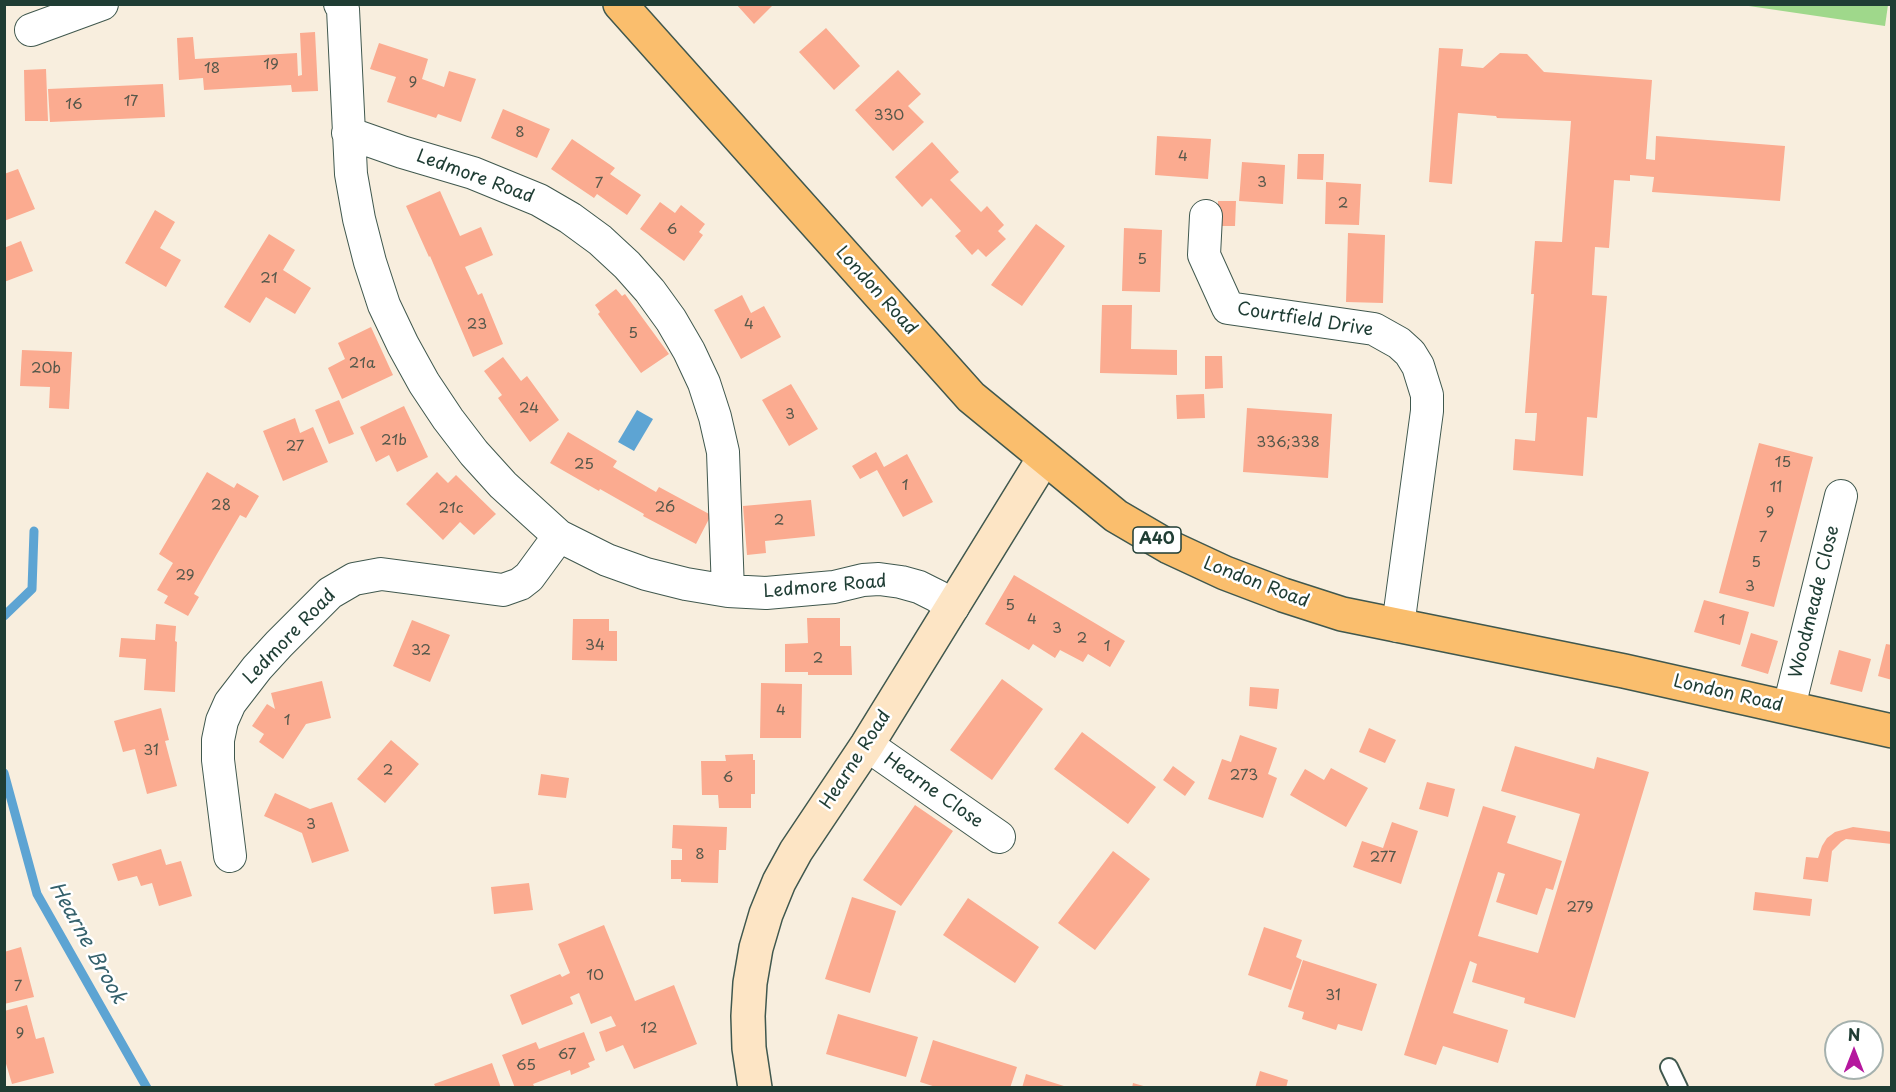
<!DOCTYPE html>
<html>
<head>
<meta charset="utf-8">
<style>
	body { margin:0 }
	#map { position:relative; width:1896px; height:1092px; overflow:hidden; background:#f8eede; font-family:"Playpen Sans",sans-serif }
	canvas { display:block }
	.frame { position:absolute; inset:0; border:6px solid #1f3d34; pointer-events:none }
	.north { position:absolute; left:1824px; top:1020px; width:60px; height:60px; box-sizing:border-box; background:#fff; border:2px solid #a5b1ae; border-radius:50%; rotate:0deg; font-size:16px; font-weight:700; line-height:24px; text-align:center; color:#1f3d34 }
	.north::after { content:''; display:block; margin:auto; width:21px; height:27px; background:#b5179e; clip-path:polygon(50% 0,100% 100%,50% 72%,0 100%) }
</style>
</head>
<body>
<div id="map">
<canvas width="1896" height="1092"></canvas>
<div class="frame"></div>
<div class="north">N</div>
</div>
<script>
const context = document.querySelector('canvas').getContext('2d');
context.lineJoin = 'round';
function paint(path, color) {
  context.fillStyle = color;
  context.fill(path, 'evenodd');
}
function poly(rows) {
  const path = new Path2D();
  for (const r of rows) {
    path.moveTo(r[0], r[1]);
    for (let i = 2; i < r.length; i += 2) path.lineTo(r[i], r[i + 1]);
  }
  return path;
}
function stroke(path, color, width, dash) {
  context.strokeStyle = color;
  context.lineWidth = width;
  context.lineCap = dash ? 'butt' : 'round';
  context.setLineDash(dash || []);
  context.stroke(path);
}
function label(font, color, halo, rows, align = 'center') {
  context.font = font + ' "Playpen Sans",sans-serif';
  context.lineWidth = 5;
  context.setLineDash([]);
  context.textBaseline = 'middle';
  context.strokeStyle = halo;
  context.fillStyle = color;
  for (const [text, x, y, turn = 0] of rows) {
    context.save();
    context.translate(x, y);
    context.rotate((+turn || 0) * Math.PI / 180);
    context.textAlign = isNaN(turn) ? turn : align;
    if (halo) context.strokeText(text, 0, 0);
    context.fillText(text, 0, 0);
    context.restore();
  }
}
paint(poly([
	[1742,5,1888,5,1885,26]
]), '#9fd88b');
paint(poly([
	[637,410,653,419,634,451,618,442]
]), '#5da4d3');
stroke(poly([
	[4,616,32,589,34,531],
	[4,773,37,894,147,1088]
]), '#5da4d3', 9);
paint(poly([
	[736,4,774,4,754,24],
	[826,28,860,66,834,90,799,52],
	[315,32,318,91,292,92,291,85,204,90,203,78,179,80,177,38,193,37,195,59,297,53,298,76,302,75,300,33],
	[379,43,428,59,422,79,444,87,449,71,476,79,461,122,438,114,436,118,387,102,396,77,370,69],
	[1439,48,1463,49,1461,66,1483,68,1500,53,1527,54,1544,72,1652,80,1646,159,1655,160,1656,136,1785,146,1780,201,1652,192,1654,177,1630,175,1630,181,1614,180,1609,248,1595,247,1592,295,1607,296,1597,418,1587,417,1583,476,1513,470,1515,439,1535,441,1537,413,1525,413,1534,294,1531,294,1535,241,1562,242,1571,121,1497,118,1496,116,1458,113,1452,184,1429,182],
	[46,69,48,121,25,121,24,70],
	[898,70,921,94,908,106,924,122,893,151,855,110],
	[163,84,165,117,50,122,48,89],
	[503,109,550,129,537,158,491,138],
	[1157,136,1211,139,1208,179,1155,175],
	[572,139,615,168,610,174,641,195,627,215,597,194,594,198,551,169],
	[932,142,959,172,950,180,981,212,987,206,1004,225,998,231,1006,239,986,257,978,249,972,255,955,236,961,231,931,198,922,207,895,177],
	[1298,154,1324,154,1323,180,1297,179],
	[1242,162,1285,165,1283,204,1239,201],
	[18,169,35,209,4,221,4,174],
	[1326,182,1361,184,1359,225,1325,224],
	[440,191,460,236,481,227,493,255,465,267,478,295,482,293,503,344,473,357,430,256,429,257,406,206],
	[1218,201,1236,201,1235,226,1218,226],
	[660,202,675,213,681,205,705,224,699,232,703,235,684,261,640,229],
	[155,210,175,222,160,248,181,260,166,287,125,263],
	[1036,224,1065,246,1022,306,991,285],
	[1124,228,1162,230,1160,292,1122,291],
	[1348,233,1385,235,1383,303,1346,302],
	[269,234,295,250,283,270,311,288,295,314,266,297,250,323,224,307],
	[21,241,33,271,4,282,4,248],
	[616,289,622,296,625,294,669,354,641,373,598,314,600,312,595,305],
	[742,295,751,313,764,306,781,337,741,359,714,310],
	[1102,305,1132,305,1131,349,1177,350,1177,375,1100,373],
	[371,327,393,375,342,399,328,368,345,359,338,343],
	[22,350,72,352,69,409,49,408,50,387,20,386],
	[1205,356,1222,356,1223,388,1205,389],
	[503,357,521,381,527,376,559,420,530,442,498,398,502,395,484,371],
	[791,384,818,429,789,446,762,400],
	[1204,394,1205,418,1177,419,1176,395],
	[339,400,354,434,329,444,315,410],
	[404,406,428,457,397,472,389,455,376,462,360,427],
	[1247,408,1332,414,1328,478,1243,472],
	[295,418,300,433,313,427,328,462,283,481,263,431],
	[568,432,617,461,613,467,656,492,659,487,711,515,696,544,643,516,644,514,600,489,599,491,550,463],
	[1759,443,1813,457,1774,607,1719,593],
	[876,452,884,467,907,454,933,502,903,517,877,470,860,479,852,466],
	[207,472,234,488,237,483,259,496,246,518,240,515,217,554,194,594,199,597,188,616,164,603,168,596,157,590,173,563,159,554],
	[437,472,448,483,456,475,496,514,474,535,460,522,443,540,406,504],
	[811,500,815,536,765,541,766,553,747,555,743,506],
	[1014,575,1125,641,1110,667,1088,654,1083,662,1060,650,1055,658,1033,644,1029,650,985,624],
	[1704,600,1749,612,1740,645,1694,632],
	[807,618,840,618,840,646,851,646,852,675,808,675,808,672,785,672,785,644,808,643],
	[573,619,609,619,609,631,617,631,617,661,572,660],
	[412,620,450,635,430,682,393,666],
	[156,624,176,626,175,641,177,642,175,692,144,690,146,659,119,657,121,638,155,640],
	[1751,633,1778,641,1768,674,1741,666],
	[1886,644,1892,645,1892,680,1878,676],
	[1839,650,1871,659,1862,692,1830,684],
	[1002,679,1043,709,992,780,950,750],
	[322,681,331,718,306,724,283,759,259,742,264,734,252,726,267,704,275,709,271,693],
	[761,683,802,684,801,738,760,738],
	[1250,687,1279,689,1277,709,1249,706],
	[161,708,169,740,165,741,177,786,147,794,135,749,123,752,114,721],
	[1369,728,1396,740,1385,763,1359,752],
	[1082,732,1156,787,1128,824,1054,769],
	[1240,735,1277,748,1268,774,1277,778,1263,818,1208,799,1222,759,1231,762],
	[391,740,419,764,385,803,357,779],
	[1515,746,1594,769,1597,757,1649,772,1575,1018,1524,1003,1525,998,1472,982,1477,964,1470,961,1453,1013,1508,1030,1498,1063,1443,1046,1436,1065,1404,1055,1483,806,1516,816,1507,843,1562,861,1553,890,1546,888,1537,915,1496,902,1505,874,1498,872,1478,936,1538,953,1580,814,1501,791],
	[753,754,753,760,755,760,755,794,751,794,751,808,719,808,718,795,702,795,701,761,726,761,725,755],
	[1173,766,1195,782,1185,796,1163,780],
	[1331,768,1368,788,1346,827,1290,795,1305,769,1324,780],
	[541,774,569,778,566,798,538,795],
	[1427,782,1455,789,1448,817,1419,809],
	[275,793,310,809,332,802,349,851,312,863,302,833,264,816],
	[915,805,953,831,901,906,863,880],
	[1392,822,1418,831,1401,884,1353,867,1362,841,1383,848],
	[673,825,727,827,726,850,719,850,718,883,681,882,681,879,671,879,671,860,682,860,682,849,672,848],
	[1853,827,1892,832,1892,844,1846,839,1841,842,1832,851,1828,882,1803,879,1806,857,1818,858,1822,846,1827,838,1835,832],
	[161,849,166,865,181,861,192,896,159,906,152,883,141,886,137,876,118,881,112,864],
	[1113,851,1150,879,1095,950,1058,923],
	[529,883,533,910,494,914,491,887],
	[1755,892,1812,899,1810,916,1753,910],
	[852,897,896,911,870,993,825,979],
	[968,898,1039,947,1015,983,943,935],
	[604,925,635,1001,674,985,697,1044,634,1069,623,1045,606,1052,599,1032,616,1026,611,1016,591,1024,579,993,570,997,573,1004,522,1025,510,995,560,974,562,977,570,973,558,944],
	[1264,927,1302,940,1296,957,1302,960,1291,990,1248,975],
	[21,947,34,997,4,1004,4,952],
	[1303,960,1377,984,1362,1031,1338,1024,1336,1030,1302,1019,1304,1012,1288,1007],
	[27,1005,36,1039,44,1037,54,1073,12,1084,4,1057,4,1011],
	[838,1014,918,1037,906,1077,826,1054],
	[584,1032,595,1060,588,1063,590,1067,571,1075,570,1070,533,1084,535,1088,515,1088,502,1055,536,1042,539,1049],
	[933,1040,1017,1067,1010,1088,939,1088,920,1082],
	[492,1063,501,1088,436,1088,434,1084],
	[1260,1071,1288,1080,1286,1088,1255,1088],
	[1026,1074,1067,1087,1066,1088,1022,1088],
	[1133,1083,1147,1087,1147,1088,1132,1088]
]), '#fbab90');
const lane = poly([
	[1669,1067,1679,1088]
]);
const street = poly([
	[340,4,343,9,351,174,359,219,370,262,384,305,403,345,424,383,448,419,474,453,503,485,559,536],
	[31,30,102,4],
	[348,133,402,152,473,173,539,200,570,218,600,240,627,265,650,291,671,320,689,351,704,383,715,417,723,452,728,591],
	[1206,216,1204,255,1228,308,1374,329,1399,343,1410,353,1418,366,1427,395,1427,411,1398,626],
	[1789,707,1841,496],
	[867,745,999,837],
	[230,856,218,760,218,740,222,721,230,703,257,668,279,644,330,593,354,579,381,574,503,590,520,584,529,577,559,536,607,560,646,574,686,584,728,591,766,593,834,587,863,580,879,579,901,582,919,587,937,596,953,607]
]);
const secondary = poly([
	[755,1088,749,1048,748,1016,750,983,756,948,766,914,779,882,796,851,867,745,1044,458]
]);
const highway = poly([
	[620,4,971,397,1116,516,1169,547,1225,573,1283,595,1342,614,1624,671,1892,731]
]);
stroke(lane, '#40584e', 20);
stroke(street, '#40584e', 34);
stroke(secondary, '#40584e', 36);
stroke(highway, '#40584e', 36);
stroke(lane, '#fff', 16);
stroke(street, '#fff', 32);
stroke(secondary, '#fde5c5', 33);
stroke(highway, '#fabe6d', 33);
label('15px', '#56584b', null, [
	["19",271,65],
	["18",212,69],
	["9",413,83],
	["17",131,102],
	["16",74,105],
	["330",889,116],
	["8",520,133],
	["4",1183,157],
	["3",1262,183],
	["7",599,184],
	["2",1343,204],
	["6",672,230],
	["5",1142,260],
	["21",269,279],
	["23",477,325],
	["4",749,325],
	["5",633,334],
	["21a",362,364],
	["20b",46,369],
	["24",529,409],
	["3",790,415],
	["21b",394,441],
	["336;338",1288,443],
	["27",295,447],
	["15",1783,463],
	["25",584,465],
	["1",905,486],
	["11",1776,488],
	["28",221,506],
	["26",665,508],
	["21c",451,509],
	["9",1770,513],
	["2",779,521],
	["7",1763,538],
	["5",1756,563],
	["29",185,576],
	["3",1750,587],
	["5",1010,606],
	["4",1032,620],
	["1",1722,621],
	["3",1057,629],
	["2",1082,639],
	["34",595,646],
	["1",1107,647],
	["32",421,651],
	["2",818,659],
	["4",781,711],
	["1",287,721],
	["31",151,751],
	["2",388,771],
	["273",1244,776],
	["6",728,778],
	["3",311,825],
	["8",700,855],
	["277",1383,858],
	["279",1580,908],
	["10",595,976],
	["7",18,987],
	["31",1333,996],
	["12",649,1029],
	["9",20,1034],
	["67",567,1055],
	["65",526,1066]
]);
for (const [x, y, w] of [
	[1157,540,48]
]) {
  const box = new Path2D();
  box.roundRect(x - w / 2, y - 13, w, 26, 4.5);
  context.fillStyle = '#fff';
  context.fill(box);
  stroke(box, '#1f3d34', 1.5);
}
label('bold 16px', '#1f3d34', null, [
	["A40",1157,540]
]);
label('18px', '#1f3d34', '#fff', [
	["Ledmore Road",475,177,20],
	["London Road",876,291,48],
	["Courtfield Drive",1305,320,9],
	["London Road",1256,583,21],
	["Ledmore Road",825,587,-5],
	["Woodmeade Close",1815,602,-76],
	["Ledmore Road",290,637,-46],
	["London Road",1728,694,13],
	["Hearne Road",856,760,-57],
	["Hearne Close",933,791,35]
]);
label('italic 20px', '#35616c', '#fff', [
	["Hearne Brook",87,943,61]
]);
</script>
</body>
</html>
